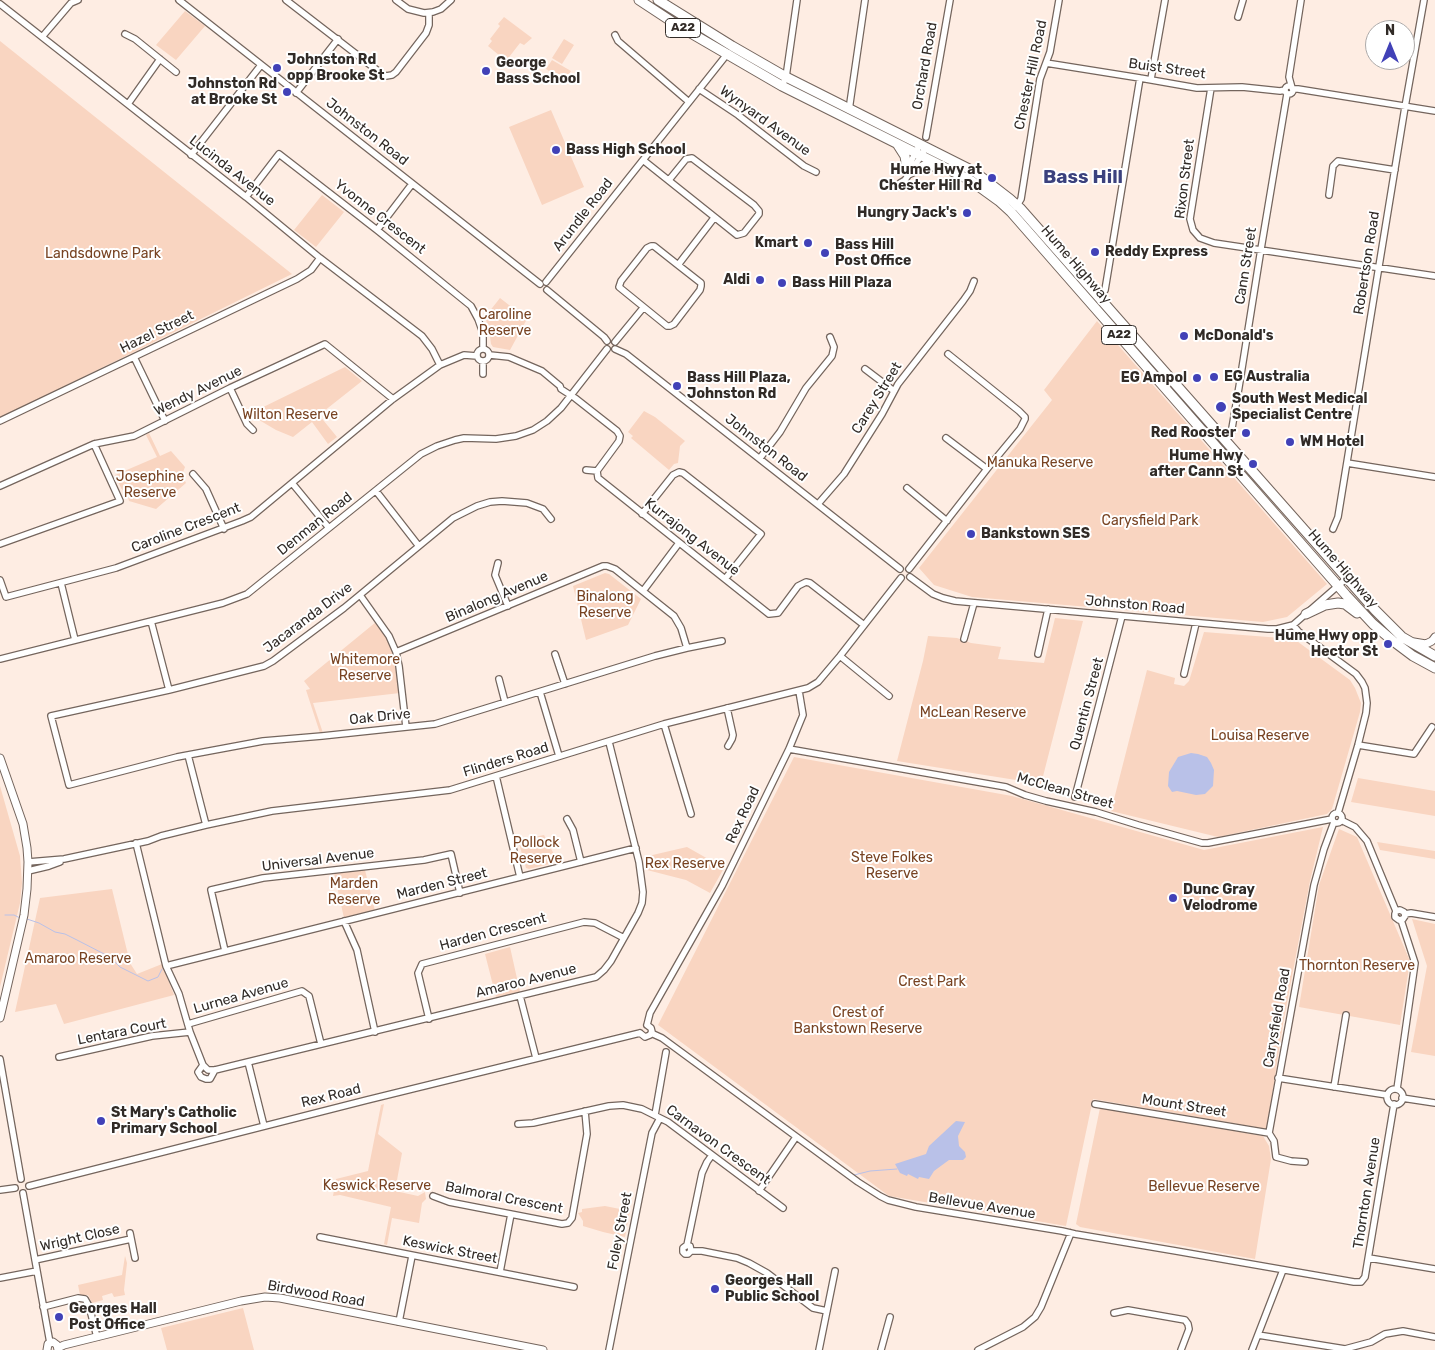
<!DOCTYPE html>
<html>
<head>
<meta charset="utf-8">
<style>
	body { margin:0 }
	#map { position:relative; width:1435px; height:1350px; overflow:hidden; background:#feede3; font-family:Rubik,sans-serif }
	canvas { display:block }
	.north { position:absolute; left:1365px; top:20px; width:50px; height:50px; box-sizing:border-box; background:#fff; border:1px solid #adaaa9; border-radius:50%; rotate:0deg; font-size:14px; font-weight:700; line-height:20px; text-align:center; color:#312b27 }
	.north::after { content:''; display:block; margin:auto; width:18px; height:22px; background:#4141b7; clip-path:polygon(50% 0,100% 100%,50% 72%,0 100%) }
</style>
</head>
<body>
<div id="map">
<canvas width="1435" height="1350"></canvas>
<div class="north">N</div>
</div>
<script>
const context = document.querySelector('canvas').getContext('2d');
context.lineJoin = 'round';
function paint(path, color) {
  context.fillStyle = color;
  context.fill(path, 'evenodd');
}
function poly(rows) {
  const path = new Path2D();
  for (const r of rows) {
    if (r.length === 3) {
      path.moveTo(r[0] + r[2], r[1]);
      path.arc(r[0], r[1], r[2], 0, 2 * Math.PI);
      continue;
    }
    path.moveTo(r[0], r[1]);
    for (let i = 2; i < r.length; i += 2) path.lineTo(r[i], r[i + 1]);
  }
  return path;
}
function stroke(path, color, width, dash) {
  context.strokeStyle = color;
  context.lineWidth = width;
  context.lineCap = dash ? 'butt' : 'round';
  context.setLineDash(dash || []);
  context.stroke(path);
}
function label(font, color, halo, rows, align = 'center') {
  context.font = font + ' Rubik,sans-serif';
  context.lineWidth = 4;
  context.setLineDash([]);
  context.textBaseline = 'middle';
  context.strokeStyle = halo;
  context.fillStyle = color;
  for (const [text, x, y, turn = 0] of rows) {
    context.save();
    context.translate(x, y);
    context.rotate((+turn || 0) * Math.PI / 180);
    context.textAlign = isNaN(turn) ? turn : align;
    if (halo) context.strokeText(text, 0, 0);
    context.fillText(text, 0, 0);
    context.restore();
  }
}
paint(poly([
	[185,11,205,26,176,60,156,45],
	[504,17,532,38,524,45,520,43,506,61,488,46,492,41,490,39,500,26,498,24],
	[564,39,574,45,562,64,552,58],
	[0,41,292,274,0,418],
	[552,60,571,71,565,81,546,69],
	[551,110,584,187,542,205,509,127],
	[322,195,344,212,316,247,294,230],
	[500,298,527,319,510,350,493,347,491,344,489,329,485,317],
	[1097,321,1327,584,1287,617,1263,622,972,597,934,585,919,568,1052,400,1044,390],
	[345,367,362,381,319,415,337,437,328,444,312,422,293,437,276,430,249,414],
	[644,411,655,417,685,441,680,446,678,463,674,464,669,470,631,438,633,436,628,432],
	[149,433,160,456,171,451,185,467,182,475,186,483,156,509,129,501,128,497,121,488,115,475,157,457,146,435],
	[605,573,609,574,641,599,628,625,586,640,573,586],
	[1055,618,1083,621,1041,784,897,761,923,661,928,636,957,638,971,643,1001,647,998,659,1044,663],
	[376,622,386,636,393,653,400,693,313,703,323,733,320,733,306,690,310,689,304,681],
	[1204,632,1294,639,1350,680,1355,688,1361,703,1360,712,1332,809,1327,814,1218,837,1111,811,1147,670,1175,678,1174,684,1184,686,1189,681],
	[794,757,1012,796,1204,850,1323,827,1310,881,1283,1024,1267,1129,1093,1099,1066,1226,889,1196,658,1025],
	[1358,778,1435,791,1435,816,1351,802],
	[0,786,20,856,22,883,20,903,0,987],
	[1339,829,1357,837,1410,961,1400,1025,1299,1007,1319,885],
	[544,835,558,862,529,869,526,868,518,840],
	[1377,842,1435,851,1435,859,1380,850],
	[687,847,724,868,710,893,686,880,647,870,644,857],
	[365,870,375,911,344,918,334,873],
	[112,889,130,963,137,974,162,964,174,995,64,1024,56,1004,15,1012,40,898],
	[1412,919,1435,924,1435,1056,1411,1052,1427,966],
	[510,947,520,992,496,997,485,954],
	[384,1104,378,1134,402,1153,395,1191,418,1196,425,1192,426,1199,422,1203,419,1223,392,1218,387,1245,384,1244,391,1207,340,1195,333,1196,336,1179,368,1171,381,1105],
	[1100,1108,1263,1136,1269,1146,1271,1159,1255,1259,1080,1227,1076,1224],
	[605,1206,630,1211,625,1237,603,1232,583,1226,583,1221,578,1213,582,1212,582,1209],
	[125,1256,127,1263,124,1290,125,1295,114,1297,112,1293,102,1296,103,1300,92,1303,88,1295,80,1295,78,1285,122,1275],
	[243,1308,254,1350,167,1350,161,1328]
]), '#f9d5c1');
paint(poly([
	[1191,753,1198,754,1207,757,1211,763,1214,770,1213,786,1205,794,1196,795,1177,791,1172,792,1168,786,1169,772,1178,757],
	[956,1121,965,1122,958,1136,959,1146,965,1152,966,1157,963,1160,949,1160,934,1171,929,1179,919,1177,918,1179,908,1174,907,1176,900,1173,895,1164,926,1154,929,1146]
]), '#b9c1e8');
stroke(poly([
	[5,915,14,915,20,918],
	[27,919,39,923,55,932,65,934,77,940,110,957,120,967,148,981,158,977,162,969],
	[854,1175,870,1171,897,1169]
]), '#b9c1e8', 1);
const minor = poly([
	[179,0,540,284],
	[286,0,382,74,386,76,392,75,396,72,426,33,429,25,429,13],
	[396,0,408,9,424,13,433,12,441,9,451,0],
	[0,4,246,197,320,258,422,336,432,349,440,365],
	[1238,17,1243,0],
	[125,34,135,39,176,72],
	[615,35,618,41,689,102],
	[42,37,71,3,78,0],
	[1046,63,1140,78,1197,88,1242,87,1280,91,1285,90],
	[1151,79,1165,0],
	[1289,90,4],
	[782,86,786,77,797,0],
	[1211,88,1190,219,1193,230,1200,238,1214,243,1435,276],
	[1292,88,1289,77,1301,0],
	[699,89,738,115,804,166,816,172],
	[1293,89,1298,89,1435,111],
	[296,93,338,39],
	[128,104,160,59],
	[849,110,865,0],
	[926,137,950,0],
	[191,155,261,65],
	[643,160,737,235,744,233,759,214,759,211,754,205,692,158,686,159,669,180],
	[907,169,920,144],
	[900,183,905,180,921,156,926,147],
	[1329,195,1333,166,1338,161,1395,170],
	[246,197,279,154,377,230,471,306,478,319,483,333,483,348],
	[1016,207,1021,199,1040,79,1050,52,1059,0],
	[377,230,412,184],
	[678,265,701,283,701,286,700,290,674,324,670,326,667,326,619,287,621,281,647,248,651,246,654,246,678,265,714,218],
	[546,282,728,53],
	[547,290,604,337,607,341],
	[1099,298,1105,290,1107,278,1140,78],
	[615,342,643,308],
	[483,355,6],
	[615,349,626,354,900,569],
	[490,355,509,357,542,371,560,386,561,389,575,398,617,431,620,436,619,441,597,471,598,478,769,614,778,613,798,586,806,582,810,583,864,625],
	[134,357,165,421],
	[865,369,894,391],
	[483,374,483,361],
	[230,388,247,424,253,430],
	[0,421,297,279,311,270,320,258],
	[946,438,987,469],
	[1225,441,1231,434,1239,387,1261,249,1287,94],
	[760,458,780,432,806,388,832,356,834,347,830,337],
	[1347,463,1435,477],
	[586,470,597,471],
	[193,474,206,489,224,529],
	[292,483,329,528],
	[0,486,94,444,134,436,230,388,325,344,393,399],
	[907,488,947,521],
	[376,491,418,545],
	[818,504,844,474,882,414,898,384,963,301,970,291,974,281],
	[642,514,673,475,679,472,683,473,761,534,725,579],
	[551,519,543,509,527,503,502,501,490,502,477,506,453,518,344,608,273,661,264,666,169,690,51,716,69,785,177,757,263,741,322,736,435,724,655,656,687,648,722,641],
	[1333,529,1338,517,1405,107,1424,0],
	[0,544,120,501,94,444],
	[498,563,495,575,508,606],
	[909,569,987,469,1020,429,1025,419,1025,417,1019,411,948,354],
	[910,577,933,594,943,598,955,601,1268,629,1277,629,1293,625,1347,578],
	[0,580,6,597,116,568,242,521,251,517,393,399,440,365,464,355,477,356],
	[61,583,75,640],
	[643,591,679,543],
	[360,595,389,636,396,652,399,666,406,727],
	[151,621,169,690],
	[1293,625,1299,632,1356,674,1362,682,1365,688,1367,703,1366,713,1358,745,1338,813],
	[964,639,974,603],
	[396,652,603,566,607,566,615,569,674,616,681,628,687,648],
	[555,654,565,684],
	[1038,654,1048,609],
	[840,656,889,696],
	[0,659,223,603,247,594,421,454,437,446,455,440,464,438,496,439,516,436,533,430,547,421,561,408,607,349],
	[1184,674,1196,623],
	[499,679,505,702],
	[540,692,559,756],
	[727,708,733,735,732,739,728,746],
	[664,724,691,814],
	[1358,745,1414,754,1432,727],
	[789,749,1006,787,1025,795,1046,801,1096,812,1138,825,1202,843,1208,843,1332,819],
	[188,755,206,825],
	[496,776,520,877],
	[1075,797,1122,616],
	[1337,818,5],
	[567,819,573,830,581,862],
	[1341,820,1355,827,1367,841,1396,911,1395,914,1395,917,1399,920,1403,919,1405,916,1404,912,1400,910,1396,911],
	[136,843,166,966,179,994,190,1032,203,1065,208,1070,215,1070,596,977,604,970,611,961,638,913,642,903,643,892,639,862,609,742],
	[28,862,64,859,148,841,161,836,206,825,272,811,450,790,664,724,808,688,818,682,840,656,901,578],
	[28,871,49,866,60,862],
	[1405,914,1411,913,1435,917],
	[344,921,357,950,375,1032],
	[225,951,211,890,263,878,424,860,451,854,460,893],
	[166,966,636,848],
	[520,996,536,1058],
	[429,1019,418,973,422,964,584,922,595,923,624,938],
	[188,1024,302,991,309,996,321,1044],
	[647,1025,650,1013,722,886,789,749,803,715,799,691],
	[640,1033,645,1037,650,1035,652,1032,651,1028,647,1025],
	[651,1033,662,1038,858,1182,880,1196,888,1200,916,1207,1062,1231,1075,1234,1176,1251,1354,1282,1361,1282,1365,1277,1394,1104],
	[59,1057,152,1036,190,1032],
	[0,1059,21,1179],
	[248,1062,264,1126],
	[203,1065,198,1072,201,1077,206,1079,210,1079,215,1070],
	[1278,1078,1387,1095],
	[1334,1087,1346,1015],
	[1397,1089,1415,963,1401,920],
	[1395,1097,8],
	[1402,1098,1435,1103],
	[1095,1104,1269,1133],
	[655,1115,666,1052],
	[518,1124,533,1123,609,1106,623,1105,642,1109,668,1122,783,1208],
	[1269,1133,1314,885,1324,849,1334,822],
	[1269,1133,1274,1141,1276,1157,1291,1161,1305,1162],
	[29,1186,367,1100,640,1033],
	[0,1190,15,1188],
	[759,1191,796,1137],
	[23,1193,50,1343],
	[433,1196,449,1202,562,1224,568,1223,572,1218,587,1134,585,1111],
	[130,1233,135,1258],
	[320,1237,574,1287],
	[687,1245,702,1173,707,1162,712,1155],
	[691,1251,690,1246,687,1245,683,1248,683,1252,685,1254,688,1254,691,1251,702,1251,737,1258,749,1263,767,1273,813,1308,827,1311],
	[1369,1258,1435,1269],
	[35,1260,131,1239],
	[500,1272,511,1214],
	[0,1278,37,1271],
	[43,1307,78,1298,85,1299,89,1306,97,1337],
	[1114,1313,1128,1310,1185,1320,1188,1324,1189,1329,1181,1350],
	[399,1322,412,1256],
	[1258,1335,1345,1349,1371,1342,1385,1334,1403,1331,1435,1337],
	[609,1350,652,1133,660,1118],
	[819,1350,835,1271],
	[881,1350,890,1317],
	[978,1350,1023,1327,1035,1317,1041,1307,1071,1233],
	[1252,1350,1283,1270]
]);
const major = poly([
	[1414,642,1426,644,1432,641,1435,637],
	[0,758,23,824,27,848,28,862,27,889,24,915,0,1018],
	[58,1348,64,1345,241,1301,265,1297,280,1298,543,1350],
	[47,1350,48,1344,53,1342,57,1345,58,1350]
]);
const highway = poly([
	[639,0,677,25,782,86,970,180,999,201,1011,212,1346,595,1373,624,1393,641,1413,656,1435,668],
	[658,0,732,46,786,77,975,172,1010,199,1020,208,1375,610,1402,637,1435,656],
	[898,145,905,156,907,169],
	[909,173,924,166,937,166],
	[1306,614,1325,605,1338,603,1345,604,1357,613]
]);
stroke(minor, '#74655d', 8);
stroke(major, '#74655d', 9);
stroke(highway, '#74655d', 11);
stroke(minor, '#fff', 5.5);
stroke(major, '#fff', 7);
stroke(highway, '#fff', 9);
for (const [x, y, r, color] of [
	[277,68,5,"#4141b7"],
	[486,71,5,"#4141b7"],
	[287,92,5,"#4141b7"],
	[556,150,5,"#4141b7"],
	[992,178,5,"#4141b7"],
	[967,213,5,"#4141b7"],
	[808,243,5,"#4141b7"],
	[1095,252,5,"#4141b7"],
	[825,253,5,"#4141b7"],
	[760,280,5,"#4141b7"],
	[782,283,5,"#4141b7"],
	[1184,336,5,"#4141b7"],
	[1214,377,5,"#4141b7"],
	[1197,378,5,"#4141b7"],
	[677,386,5,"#4141b7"],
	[1221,407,6,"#4141b7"],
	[1246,433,5,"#4141b7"],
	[1290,442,5,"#4141b7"],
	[1253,464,5,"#4141b7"],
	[971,534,5,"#4141b7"],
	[1388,644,5,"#4141b7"],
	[1173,898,5,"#4141b7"],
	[101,1121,5,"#4141b7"],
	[715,1289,5,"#4141b7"],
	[59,1317,5,"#4141b7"]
]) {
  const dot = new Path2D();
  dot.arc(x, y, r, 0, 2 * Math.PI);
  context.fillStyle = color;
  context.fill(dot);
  stroke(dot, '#fff', 2);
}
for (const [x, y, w] of [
	[683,28,35],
	[1119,335,35]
]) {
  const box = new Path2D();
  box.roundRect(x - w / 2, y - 9.5, w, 19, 4);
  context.fillStyle = '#fff';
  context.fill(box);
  stroke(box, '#312b27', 1);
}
label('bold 12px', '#312b27', null, [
	["A22",683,28],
	["A22",1119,335]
]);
label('bold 14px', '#312b27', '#fff', [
	["Johnston Rd",287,60],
	["opp Brooke St",287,76],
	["George",496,63],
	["Bass School",496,79],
	["Johnston Rd",277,84,"right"],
	["at Brooke St",277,100,"right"],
	["Bass High School",566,150],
	["Hume Hwy at",982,170,"right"],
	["Chester Hill Rd",982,186,"right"],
	["Hungry Jack's",957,213,"right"],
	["Kmart",798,243,"right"],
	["Bass Hill",835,245],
	["Post Office",835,261],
	["Reddy Express",1105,252],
	["Aldi",750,280,"right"],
	["Bass Hill Plaza",792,283],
	["McDonald's",1194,336],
	["EG Australia",1224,377],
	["Bass Hill Plaza,",687,378],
	["Johnston Rd",687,394],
	["EG Ampol",1187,378,"right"],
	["South West Medical",1232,399],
	["Specialist Centre",1232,415],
	["Red Rooster",1236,433,"right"],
	["WM Hotel",1300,442],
	["Hume Hwy",1243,456,"right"],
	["after Cann St",1243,472,"right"],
	["Bankstown SES",981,534],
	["Hume Hwy opp",1378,636,"right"],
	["Hector St",1378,652,"right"],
	["Dunc Gray",1183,890],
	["Velodrome",1183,906],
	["St Mary's Catholic",111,1113],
	["Primary School",111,1129],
	["Georges Hall",725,1281],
	["Public School",725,1297],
	["Georges Hall",69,1309],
	["Post Office",69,1325]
], 'left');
label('14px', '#312b27', '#fff', [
	["Orchard Road",925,66,-80],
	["Buist Street",1167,69,8],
	["Chester Hill Road",1031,75,-78],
	["Wynyard Avenue",765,121,36],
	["Johnston Road",367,132,38],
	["Lucinda Avenue",232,171,38],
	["Rixon Street",1185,179,-83],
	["Arundle Road",583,215,-52],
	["Yvonne Crescent",380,217,38],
	["Robertson Road",1367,263,-81],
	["Hume Highway",1076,265,49],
	["Cann Street",1246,266,-81],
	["Hazel Street",157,332,-26],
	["Wendy Avenue",198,391,-26],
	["Carey Street",877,398,-58],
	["Johnston Road",766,448,38],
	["Denman Road",315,524,-39],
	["Caroline Crescent",186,528,-21],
	["Kurrajong Avenue",692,537,38],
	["Hume Highway",1343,569,49],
	["Binalong Avenue",497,597,-23],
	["Johnston Road",1135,605,5],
	["Jacaranda Drive",308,618,-37],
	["Quentin Street",1087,704,-75],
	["Oak Drive",380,717,-6],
	["Flinders Road",506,760,-17],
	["McClean Street",1065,791,16],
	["Rex Road",743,815,-65],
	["Universal Avenue",318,860,-7],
	["Marden Street",442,884,-14],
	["Harden Crescent",493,932,-15],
	["Amaroo Avenue",526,981,-14],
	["Lurnea Avenue",241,996,-16],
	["Carysfield Road",1277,1018,-80],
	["Lentara Court",122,1032,-11],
	["Rex Road",331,1096,-14],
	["Mount Street",1184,1106,9],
	["Carnavon Crescent",718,1145,36],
	["Thornton Avenue",1367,1193,-81],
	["Balmoral Crescent",504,1198,11],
	["Bellevue Avenue",982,1206,9],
	["Foley Street",620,1231,-79],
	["Wright Close",80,1238,-13],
	["Keswick Street",450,1250,11],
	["Birdwood Road",316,1294,10]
]);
label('14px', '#784322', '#fff', [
	["Landsdowne Park",103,254],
	["Caroline",505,315],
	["Reserve",505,331],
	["Wilton Reserve",290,415],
	["Manuka Reserve",1040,463],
	["Josephine",150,477],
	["Reserve",150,493],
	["Carysfield Park",1150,521],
	["Binalong",605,597],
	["Reserve",605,613],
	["Whitemore",365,660],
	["Reserve",365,676],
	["McLean Reserve",973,713],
	["Louisa Reserve",1260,736],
	["Pollock",536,843],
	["Reserve",536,859],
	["Steve Folkes",892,858],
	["Reserve",892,874],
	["Rex Reserve",685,864],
	["Marden",354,884],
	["Reserve",354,900],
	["Amaroo Reserve",78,959],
	["Thornton Reserve",1357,966],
	["Crest Park",932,982],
	["Crest of",858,1013],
	["Bankstown Reserve",858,1029],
	["Keswick Reserve",377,1186],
	["Bellevue Reserve",1204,1187]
]);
label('bold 19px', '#3b417d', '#fff', [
	["Bass Hill",1083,178]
]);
</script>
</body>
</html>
